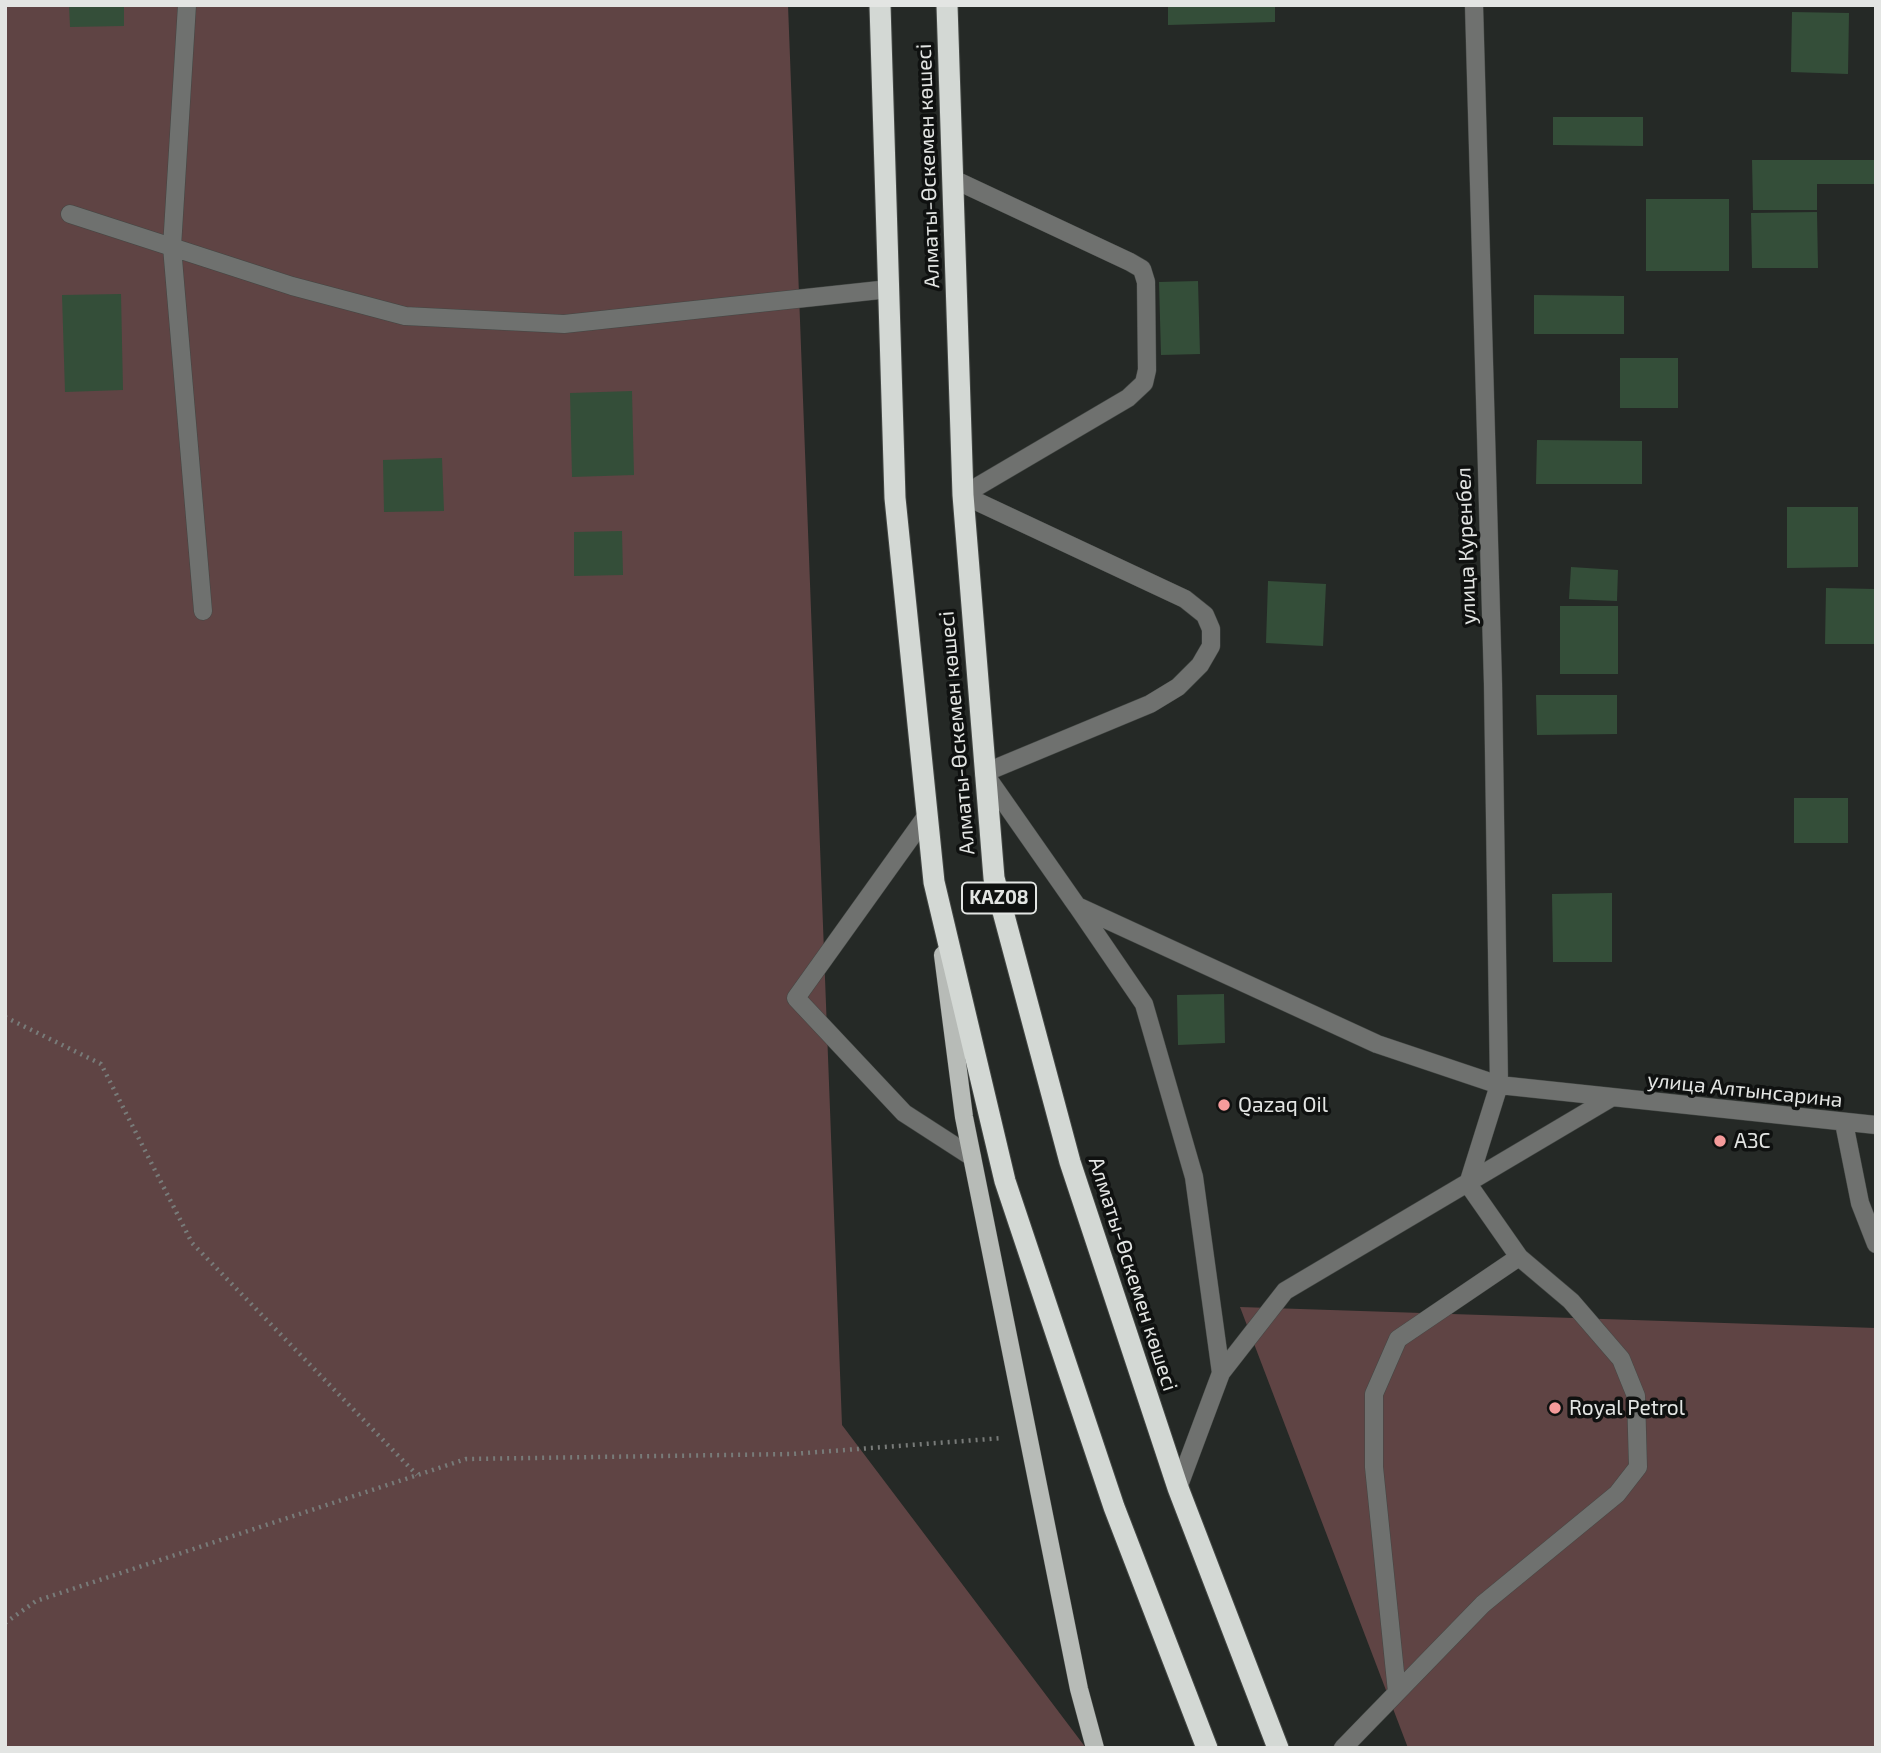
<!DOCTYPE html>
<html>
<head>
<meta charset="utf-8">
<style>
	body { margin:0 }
	#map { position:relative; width:1881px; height:1753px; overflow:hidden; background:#252926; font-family:"Exo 2",sans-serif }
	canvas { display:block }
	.frame { position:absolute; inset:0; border:7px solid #e3e5e3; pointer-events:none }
</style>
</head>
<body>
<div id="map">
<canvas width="1881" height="1753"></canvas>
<div class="frame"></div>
</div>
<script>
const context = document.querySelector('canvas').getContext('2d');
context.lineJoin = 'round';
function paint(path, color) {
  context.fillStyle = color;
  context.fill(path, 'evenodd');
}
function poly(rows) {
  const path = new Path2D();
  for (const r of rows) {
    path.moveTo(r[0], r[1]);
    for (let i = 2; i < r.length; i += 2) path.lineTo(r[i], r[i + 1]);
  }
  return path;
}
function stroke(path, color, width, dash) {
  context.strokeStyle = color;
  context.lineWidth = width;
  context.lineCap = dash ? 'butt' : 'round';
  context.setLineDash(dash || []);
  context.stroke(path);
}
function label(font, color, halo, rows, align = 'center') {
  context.font = font + ' "Exo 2",sans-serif';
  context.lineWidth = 7;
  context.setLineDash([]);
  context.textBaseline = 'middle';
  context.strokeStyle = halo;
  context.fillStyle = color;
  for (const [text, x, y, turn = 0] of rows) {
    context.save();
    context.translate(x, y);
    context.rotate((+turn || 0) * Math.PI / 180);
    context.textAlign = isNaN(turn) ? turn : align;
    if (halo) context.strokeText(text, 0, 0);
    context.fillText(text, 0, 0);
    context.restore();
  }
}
paint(poly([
	[5,5,788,5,842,1425,1086,1748,5,1748],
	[1240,1307,1876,1328,1876,1748,1408,1748]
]), '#5f4444');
paint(poly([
	[69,5,124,5,124,26,70,27],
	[1168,5,1275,5,1275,22,1168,25],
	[1792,12,1849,13,1848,74,1791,72],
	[1553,117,1643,117,1643,146,1553,145],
	[1752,160,1876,160,1876,184,1817,184,1817,210,1753,210],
	[1646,199,1729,199,1729,271,1646,271],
	[1817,212,1818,268,1752,268,1751,213],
	[1198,281,1200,354,1161,355,1159,282],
	[121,294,123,390,65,392,62,295],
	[1534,295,1624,296,1624,334,1534,334],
	[1620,358,1678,358,1678,408,1620,408],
	[632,391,634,475,572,477,570,393],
	[1537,440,1642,441,1642,484,1536,484],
	[442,458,444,511,384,512,383,460],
	[1787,507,1858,507,1858,567,1787,568],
	[622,531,623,575,574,576,574,532],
	[1571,567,1618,570,1617,601,1569,599],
	[1268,581,1326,584,1323,646,1266,643],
	[1826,588,1875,589,1875,644,1825,644],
	[1560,606,1618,606,1618,674,1560,674],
	[1536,695,1617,695,1617,734,1537,735],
	[1794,798,1848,798,1848,843,1794,843],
	[1612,893,1612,962,1553,962,1552,894],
	[1224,994,1225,1043,1178,1045,1177,995]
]), '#344e39');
const minor = poly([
	[187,5,172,247,203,611],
	[953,179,1130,262,1142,269,1146,282,1147,370,1144,383,1128,398,963,495],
	[70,214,292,286,405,316,564,324,889,289],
	[963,495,1185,599,1205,615,1211,629,1211,646,1200,665,1178,687,1150,704,984,773,1077,906,1377,1044,1499,1085,1876,1125],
	[927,815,796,998,904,1113,972,1157],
	[1077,906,1144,1004,1194,1177,1221,1373],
	[1844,1123,1860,1203,1876,1244],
	[1178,1488,1221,1373,1285,1291,1609,1099],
	[1397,1692,1374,1467,1374,1394,1398,1339,1519,1257],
	[1343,1748,1483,1604,1617,1494,1638,1467,1636,1396,1621,1359,1571,1301,1519,1257,1468,1184,1499,1085,1493,684,1474,5]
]);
const major = poly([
	[943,955,964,1117,1079,1689,1095,1748]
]);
const highway = poly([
	[880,5,895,498,934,882,1005,1181,1114,1507,1207,1748],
	[947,5,963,495,994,878,1070,1162,1178,1488,1278,1748]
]);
stroke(minor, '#434744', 19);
stroke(major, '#434744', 19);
stroke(highway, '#434744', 23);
stroke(poly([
	[5,1017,101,1064,192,1243,417,1475],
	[5,1623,36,1601,466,1459,792,1454,1003,1438]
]), '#787b79', 4.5, [2, 5]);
stroke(minor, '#6f716f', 18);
stroke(major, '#b7bbb7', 18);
stroke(highway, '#d3d8d4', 21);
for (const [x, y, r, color] of [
	[1224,1105,7,"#f59b9b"],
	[1720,1141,7,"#f59b9b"],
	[1555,1408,7,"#f59b9b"]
]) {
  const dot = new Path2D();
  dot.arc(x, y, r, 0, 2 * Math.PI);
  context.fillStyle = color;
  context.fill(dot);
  stroke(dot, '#0f1110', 2.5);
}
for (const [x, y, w] of [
	[999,898,74]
]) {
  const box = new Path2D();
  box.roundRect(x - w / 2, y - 15.5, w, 31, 5);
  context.fillStyle = '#0f1110';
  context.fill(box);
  stroke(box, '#e3e5e3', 2);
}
label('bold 19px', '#e3e5e3', null, [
	["KAZ08",999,898]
]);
label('21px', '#e3e5e3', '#0f1110', [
	["Алматы-Өскемен көшесі",928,166,-92],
	["улица Куренбел",1466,546,-92],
	["Алматы-Өскемен көшесі",957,733,-95],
	["улица Алтынсарина",1745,1090,6],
	["Алматы-Өскемен көшесі",1133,1274,72]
]);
label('21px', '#e3e5e3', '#0f1110', [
	["Qazaq Oil",1238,1105],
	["АЗС",1734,1141],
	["Royal Petrol",1569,1408]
], 'left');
</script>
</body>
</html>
